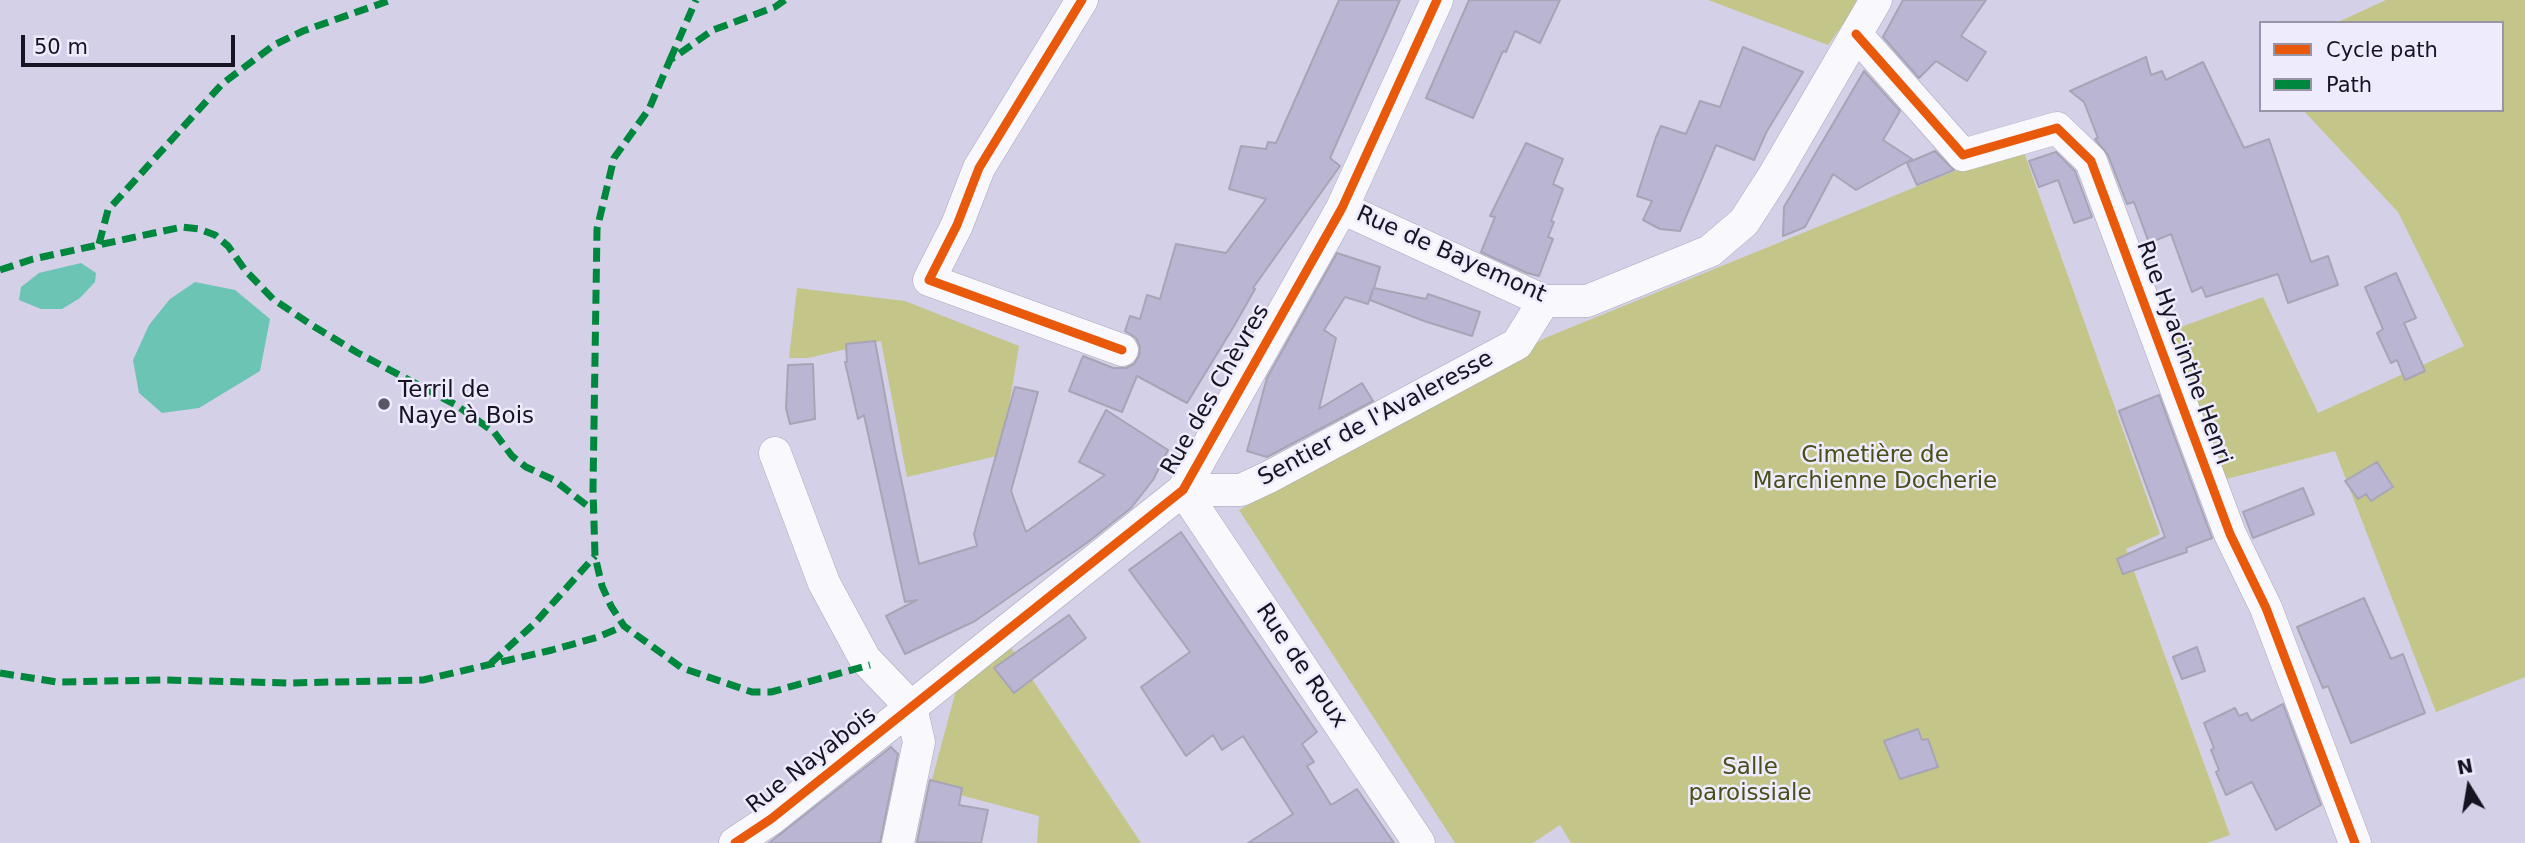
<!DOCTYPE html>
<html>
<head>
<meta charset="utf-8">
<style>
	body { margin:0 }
	#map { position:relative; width:2525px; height:843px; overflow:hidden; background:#d4d0e8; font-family:"DejaVu Sans",sans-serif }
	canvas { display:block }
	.legend { position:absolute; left:2259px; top:21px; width:245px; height:91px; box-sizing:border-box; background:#eeebfd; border:2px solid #9895a5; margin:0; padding:9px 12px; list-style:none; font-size:21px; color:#161322 }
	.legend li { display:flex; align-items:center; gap:14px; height:35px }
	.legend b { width:35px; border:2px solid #9895a5 }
	.north { position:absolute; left:2434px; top:752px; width:70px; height:70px; -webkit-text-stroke:5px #eeebfd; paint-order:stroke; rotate:349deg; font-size:19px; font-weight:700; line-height:28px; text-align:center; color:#161322 }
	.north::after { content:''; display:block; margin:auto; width:24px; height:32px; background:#161322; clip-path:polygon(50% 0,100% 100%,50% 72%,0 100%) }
	.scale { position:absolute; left:21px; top:35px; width:214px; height:32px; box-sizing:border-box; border:4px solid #161322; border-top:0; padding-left:9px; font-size:21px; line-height:24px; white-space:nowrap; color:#161322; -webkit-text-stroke:5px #eeebfd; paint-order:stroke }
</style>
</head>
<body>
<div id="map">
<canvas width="2525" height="843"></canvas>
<ul class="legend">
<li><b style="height:9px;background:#e8590c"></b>Cycle path</li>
<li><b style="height:9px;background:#00873e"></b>Path</li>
</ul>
<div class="north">N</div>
<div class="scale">50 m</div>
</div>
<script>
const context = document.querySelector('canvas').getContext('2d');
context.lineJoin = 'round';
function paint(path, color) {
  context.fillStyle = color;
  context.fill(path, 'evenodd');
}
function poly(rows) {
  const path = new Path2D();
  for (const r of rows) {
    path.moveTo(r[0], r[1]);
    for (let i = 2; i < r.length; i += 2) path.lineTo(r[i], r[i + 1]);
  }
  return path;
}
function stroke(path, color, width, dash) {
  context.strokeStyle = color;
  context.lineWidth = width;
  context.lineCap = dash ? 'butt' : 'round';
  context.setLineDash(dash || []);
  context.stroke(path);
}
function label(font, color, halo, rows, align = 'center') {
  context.font = font + ' "DejaVu Sans",sans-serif';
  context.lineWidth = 5;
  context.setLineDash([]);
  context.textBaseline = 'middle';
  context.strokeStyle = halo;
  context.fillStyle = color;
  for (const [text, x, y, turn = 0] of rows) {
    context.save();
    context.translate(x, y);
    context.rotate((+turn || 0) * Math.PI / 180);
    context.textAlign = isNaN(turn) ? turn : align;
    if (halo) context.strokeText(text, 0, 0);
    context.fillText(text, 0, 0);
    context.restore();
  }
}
paint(poly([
	[1708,0,1861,0,1828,45],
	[2386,0,2525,0,2525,677,2436,712,2335,451,2211,483,2156,336,2263,297,2318,413,2464,346,2398,212,2303,110,2502,110,2502,23,2336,23],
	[2021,144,2160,534,2126,549,2230,835,2207,843,1571,843,1560,825,1533,843,1455,843,1239,510,1545,338],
	[797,288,905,301,1019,346,1001,455,907,477,881,341,808,358,789,358],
	[1002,634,1141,843,1037,843,1039,816,930,787,955,694]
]), '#c4c689');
paint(poly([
	[81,263,96,273,95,282,80,298,62,309,41,309,19,300,21,287,39,273],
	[195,282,235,290,270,319,260,371,199,408,162,413,139,393,133,360,149,325,170,299]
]), '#6bc4b4');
const building = poly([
	[1339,0,1400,0,1330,158,1340,166,1253,288,1255,289,1234,326,1187,403,1137,376,1122,412,1069,391,1083,356,1113,368,1126,368,1134,364,1139,356,1140,347,1136,338,1125,331,1130,316,1140,319,1147,295,1160,299,1176,244,1226,253,1266,199,1229,189,1241,146,1266,149,1268,142,1276,143,1339,0],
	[1469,0,1560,0,1540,43,1515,31,1506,52,1503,51,1473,118,1426,98,1469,0],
	[1903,0,1986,0,1961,36,1986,52,1967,81,1936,61,1919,78,1883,37,1903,0],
	[1743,47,1803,72,1767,131,1754,160,1716,145,1680,231,1660,229,1643,220,1652,201,1637,196,1656,137,1661,126,1686,134,1700,101,1720,107,1743,47],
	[2146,57,2151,75,2162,71,2166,80,2203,62,2244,148,2269,139,2311,262,2328,256,2338,285,2288,303,2278,274,2206,297,2202,287,2192,292,2171,234,2149,243,2134,202,2127,204,2108,155,2095,139,2098,138,2084,102,2070,91,2146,57],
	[1864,71,1900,111,1883,140,1912,159,1856,190,1833,174,1805,227,1783,236,1784,207,1864,71],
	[1526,143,1563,159,1553,184,1563,189,1551,221,1554,222,1548,237,1553,239,1539,276,1527,273,1481,252,1495,217,1490,216,1526,143],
	[1935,151,1954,170,1917,185,1907,163,1935,151],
	[2056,152,2075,171,2092,217,2074,223,2058,180,2039,187,2029,161,2056,152],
	[1337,253,1380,267,1374,288,1426,299,1428,294,1480,312,1472,336,1424,321,1370,300,1373,289,1368,304,1345,297,1324,330,1336,338,1319,409,1362,383,1373,401,1267,457,1247,451,1267,378,1337,253],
	[2396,273,2416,318,2404,323,2425,371,2405,380,2397,360,2391,363,2377,333,2383,329,2365,287,2396,273],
	[875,341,895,450,919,564,977,546,974,534,1015,387,1038,392,1011,491,1026,532,1105,475,1079,462,1106,410,1168,450,1153,480,1131,508,1088,542,975,621,905,654,886,616,917,600,905,602,864,415,858,419,845,362,847,362,846,344,875,341],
	[813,364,815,419,790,424,786,408,788,365,813,364],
	[2159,395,2212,538,2186,548,2187,552,2123,574,2117,559,2165,537,2119,411,2159,395],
	[2377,462,2393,487,2371,501,2366,494,2358,499,2345,481,2377,462],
	[2303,488,2314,514,2253,538,2243,512,2303,488],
	[1181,532,1317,732,1302,744,1314,762,1307,766,1331,805,1357,789,1394,843,1248,843,1293,814,1243,736,1222,750,1213,735,1186,756,1141,687,1190,652,1129,570,1181,532],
	[2364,598,2391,659,2403,654,2425,713,2351,743,2328,686,2323,688,2297,627,2364,598],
	[1069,615,1086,638,1014,693,994,668,1069,615],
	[2197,647,2205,671,2182,679,2173,657,2197,647],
	[2283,704,2321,805,2276,830,2252,782,2226,795,2216,772,2219,770,2211,750,2214,748,2204,723,2235,708,2239,716,2247,713,2251,721,2283,704],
	[1918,729,1922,740,1928,739,1938,767,1900,779,1884,741,1918,729],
	[891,747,898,754,880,843,769,843,891,747],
	[930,780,962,788,959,805,988,810,981,843,917,842,930,780]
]);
paint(building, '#bbb5d4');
stroke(building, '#a7a4b6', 2);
const minor = poly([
	[1082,0,979,168,957,225,929,280,1122,350],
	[1856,34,1963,155,2057,128,2091,161,2230,534,2266,608,2355,843],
	[1342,208,1544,301,1587,301,1710,251,1744,222,1773,177,1876,0],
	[775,453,824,583,865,659,911,707],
	[1183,490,1419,843],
	[1183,490,1241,490,1269,477,1517,344,1544,301],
	[735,843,771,819,1183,490,1342,208,1437,0],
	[898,843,919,742,911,707]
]);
stroke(minor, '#aaa7b9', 33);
stroke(minor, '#f9f8fc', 32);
stroke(poly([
	[785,0,775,7,713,30,670,60,649,109,614,158,597,229,593,489,595,556,602,586,611,606,624,626,682,668,752,692,771,692,870,665],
	[670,60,696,0],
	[99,244,108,210,222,84,274,45,303,31,391,0],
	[0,270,33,259,182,227,199,229,215,235,228,246,245,270,273,299,310,324,358,353,456,405,494,432,512,456,526,467,554,480,594,511],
	[491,663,535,623,595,556],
	[0,673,57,682,163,680,289,683,423,680,552,650,598,637,624,626]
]), '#00873e', 7, [14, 7]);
stroke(poly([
	[1082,0,979,168,957,225,929,280,1122,350],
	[1856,34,1963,155,2057,128,2091,161,2230,534,2266,608,2355,843],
	[735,843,771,819,1183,490,1342,208,1437,0]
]), '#e8590c', 9);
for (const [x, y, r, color] of [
	[384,404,7,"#585567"]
]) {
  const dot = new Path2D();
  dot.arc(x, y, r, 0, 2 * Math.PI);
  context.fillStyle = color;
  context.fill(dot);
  stroke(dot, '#eeebfd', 2.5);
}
label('23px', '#161322', '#eeebfd', [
	["Rue de Bayemont",1451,255,24],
	["Rue Hyacinthe Henri",2183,353,70],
	["Rue des Chèvres",1216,390,-60],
	["Sentier de l'Avaleresse",1376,419,-28],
	["Rue de Roux",1301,666,56],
	["Rue Nayabois",812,761,-38]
]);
label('23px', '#161322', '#eeebfd', [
	["Terril de",398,391],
	["Naye à Bois",398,417]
], 'left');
label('23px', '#4b4e1a', '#eeebfd', [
	["Cimetière de",1875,456],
	["Marchienne Docherie",1875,482],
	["Salle",1750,768],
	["paroissiale",1750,794]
]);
</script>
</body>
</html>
